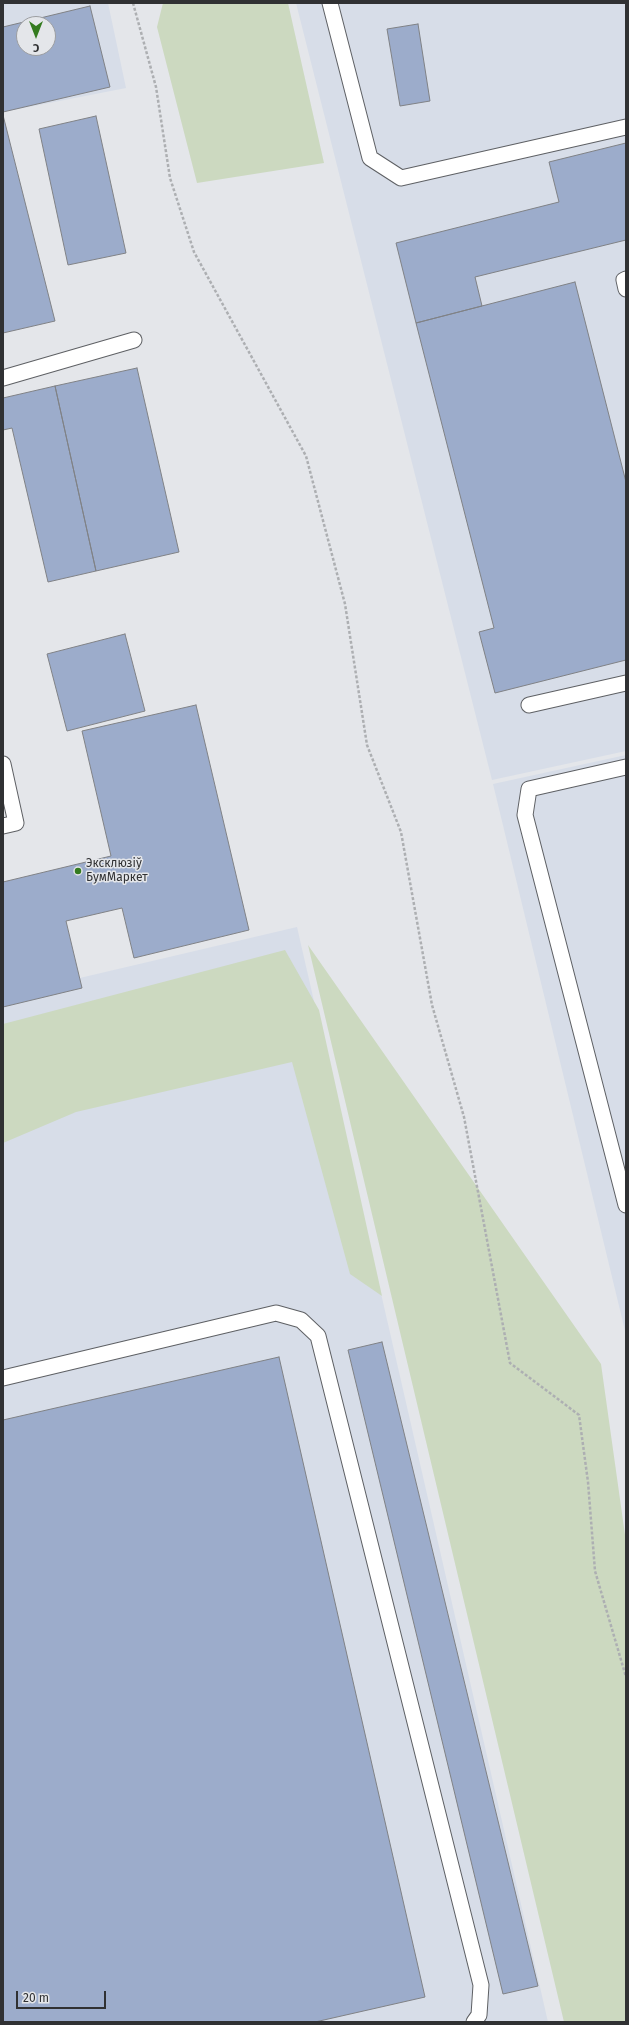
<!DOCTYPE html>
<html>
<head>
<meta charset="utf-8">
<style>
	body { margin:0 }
	#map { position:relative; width:629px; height:2025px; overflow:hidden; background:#e4e6ea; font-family:"Fira Sans",sans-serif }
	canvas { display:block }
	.frame { position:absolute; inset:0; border:4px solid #303133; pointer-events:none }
	.north { position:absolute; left:16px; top:16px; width:40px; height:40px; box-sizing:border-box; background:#e4e6ea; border:1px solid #9c9ea1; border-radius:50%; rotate:180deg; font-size:11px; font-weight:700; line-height:16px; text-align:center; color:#303133 }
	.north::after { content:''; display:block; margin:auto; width:14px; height:18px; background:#347b1f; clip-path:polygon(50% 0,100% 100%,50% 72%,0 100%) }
	.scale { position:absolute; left:16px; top:1991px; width:90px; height:18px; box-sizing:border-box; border:2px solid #303133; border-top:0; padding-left:5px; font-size:12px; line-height:14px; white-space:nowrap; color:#303133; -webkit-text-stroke:3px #e4e6ea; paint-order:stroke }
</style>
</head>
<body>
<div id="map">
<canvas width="629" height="2025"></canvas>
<div class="frame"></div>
<div class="north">С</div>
<div class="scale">20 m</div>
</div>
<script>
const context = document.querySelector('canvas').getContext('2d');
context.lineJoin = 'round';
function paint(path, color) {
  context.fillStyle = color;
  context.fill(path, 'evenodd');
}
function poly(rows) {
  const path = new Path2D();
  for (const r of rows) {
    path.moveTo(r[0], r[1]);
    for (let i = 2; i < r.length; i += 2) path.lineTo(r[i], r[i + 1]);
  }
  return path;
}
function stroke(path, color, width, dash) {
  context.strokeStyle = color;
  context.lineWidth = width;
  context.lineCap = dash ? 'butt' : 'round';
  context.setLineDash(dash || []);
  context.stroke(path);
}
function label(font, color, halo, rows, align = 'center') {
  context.font = font + ' "Fira Sans",sans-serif';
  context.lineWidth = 3;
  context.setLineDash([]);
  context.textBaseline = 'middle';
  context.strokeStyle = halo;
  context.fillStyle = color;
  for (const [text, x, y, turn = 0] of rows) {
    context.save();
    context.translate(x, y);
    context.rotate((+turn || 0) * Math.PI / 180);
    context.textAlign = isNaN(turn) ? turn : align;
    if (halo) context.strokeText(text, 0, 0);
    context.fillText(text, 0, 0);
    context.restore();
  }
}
paint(poly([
	[3,3,108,3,126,88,3,112],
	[24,24,48,24,48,48,24,48],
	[296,3,626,3,626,751,492,780],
	[626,755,626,1335,493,784],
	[297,927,548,2022,3,2022,3,996]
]), '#d7dde8');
paint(poly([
	[163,3,288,3,324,163,197,183,157,27],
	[308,945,601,1364,626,1542,626,2022,564,2022],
	[285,950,319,1010,382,1296,350,1274,292,1062,76,1112,3,1143,3,1024]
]), '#ccd9c0');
const building = poly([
	[90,6,110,87,3,112,3,27,90,6],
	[24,24,48,24,48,48,24,48,24,24],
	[418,24,430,101,400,106,387,29,418,24],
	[3,115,55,321,3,333,3,115],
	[96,116,126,253,68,265,39,129,96,116],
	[626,143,626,240,475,277,482,306,416,323,396,243,559,202,549,162,626,143],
	[575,282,626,482,626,660,495,693,479,632,494,628,416,323,575,282],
	[137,368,179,552,96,571,55,386,137,368],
	[55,386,96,571,48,582,12,428,3,430,3,398,55,386],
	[125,634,145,711,67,731,47,654,125,634],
	[196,705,249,930,134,958,122,908,66,921,82,988,3,1007,3,882,111,856,82,731,196,705],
	[382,1342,538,1986,503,1994,348,1350,382,1342],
	[279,1357,425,1997,315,2022,3,2022,3,1420,279,1357]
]);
paint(building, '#9caccb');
stroke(building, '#808286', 1);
const lane = poly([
	[330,3,370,158,401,178,626,127],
	[626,279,624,280,626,289],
	[3,378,134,340],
	[529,705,626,683],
	[3,764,16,823,3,826],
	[626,767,529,789,525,815,626,1205],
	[3,1378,276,1313,301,1320,318,1336,481,1985,479,2015,474,2022]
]);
stroke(lane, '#5e6064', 17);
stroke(poly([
	[133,3,156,87,170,178,194,252,306,456,345,604,367,745,401,832,432,1005,464,1117,510,1363,579,1415,588,1482,595,1571,626,1677]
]), '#adafb2', 2.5, [3, 2]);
stroke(lane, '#fff', 15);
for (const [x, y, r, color] of [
	[78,871,4,"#347b1f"]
]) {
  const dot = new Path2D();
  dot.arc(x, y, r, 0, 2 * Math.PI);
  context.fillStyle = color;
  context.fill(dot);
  stroke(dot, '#e4e6ea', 1.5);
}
label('12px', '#303133', '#e4e6ea', [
	["Эксклюзіў",86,864],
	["БумМаркет",86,878]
], 'left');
</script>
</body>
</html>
